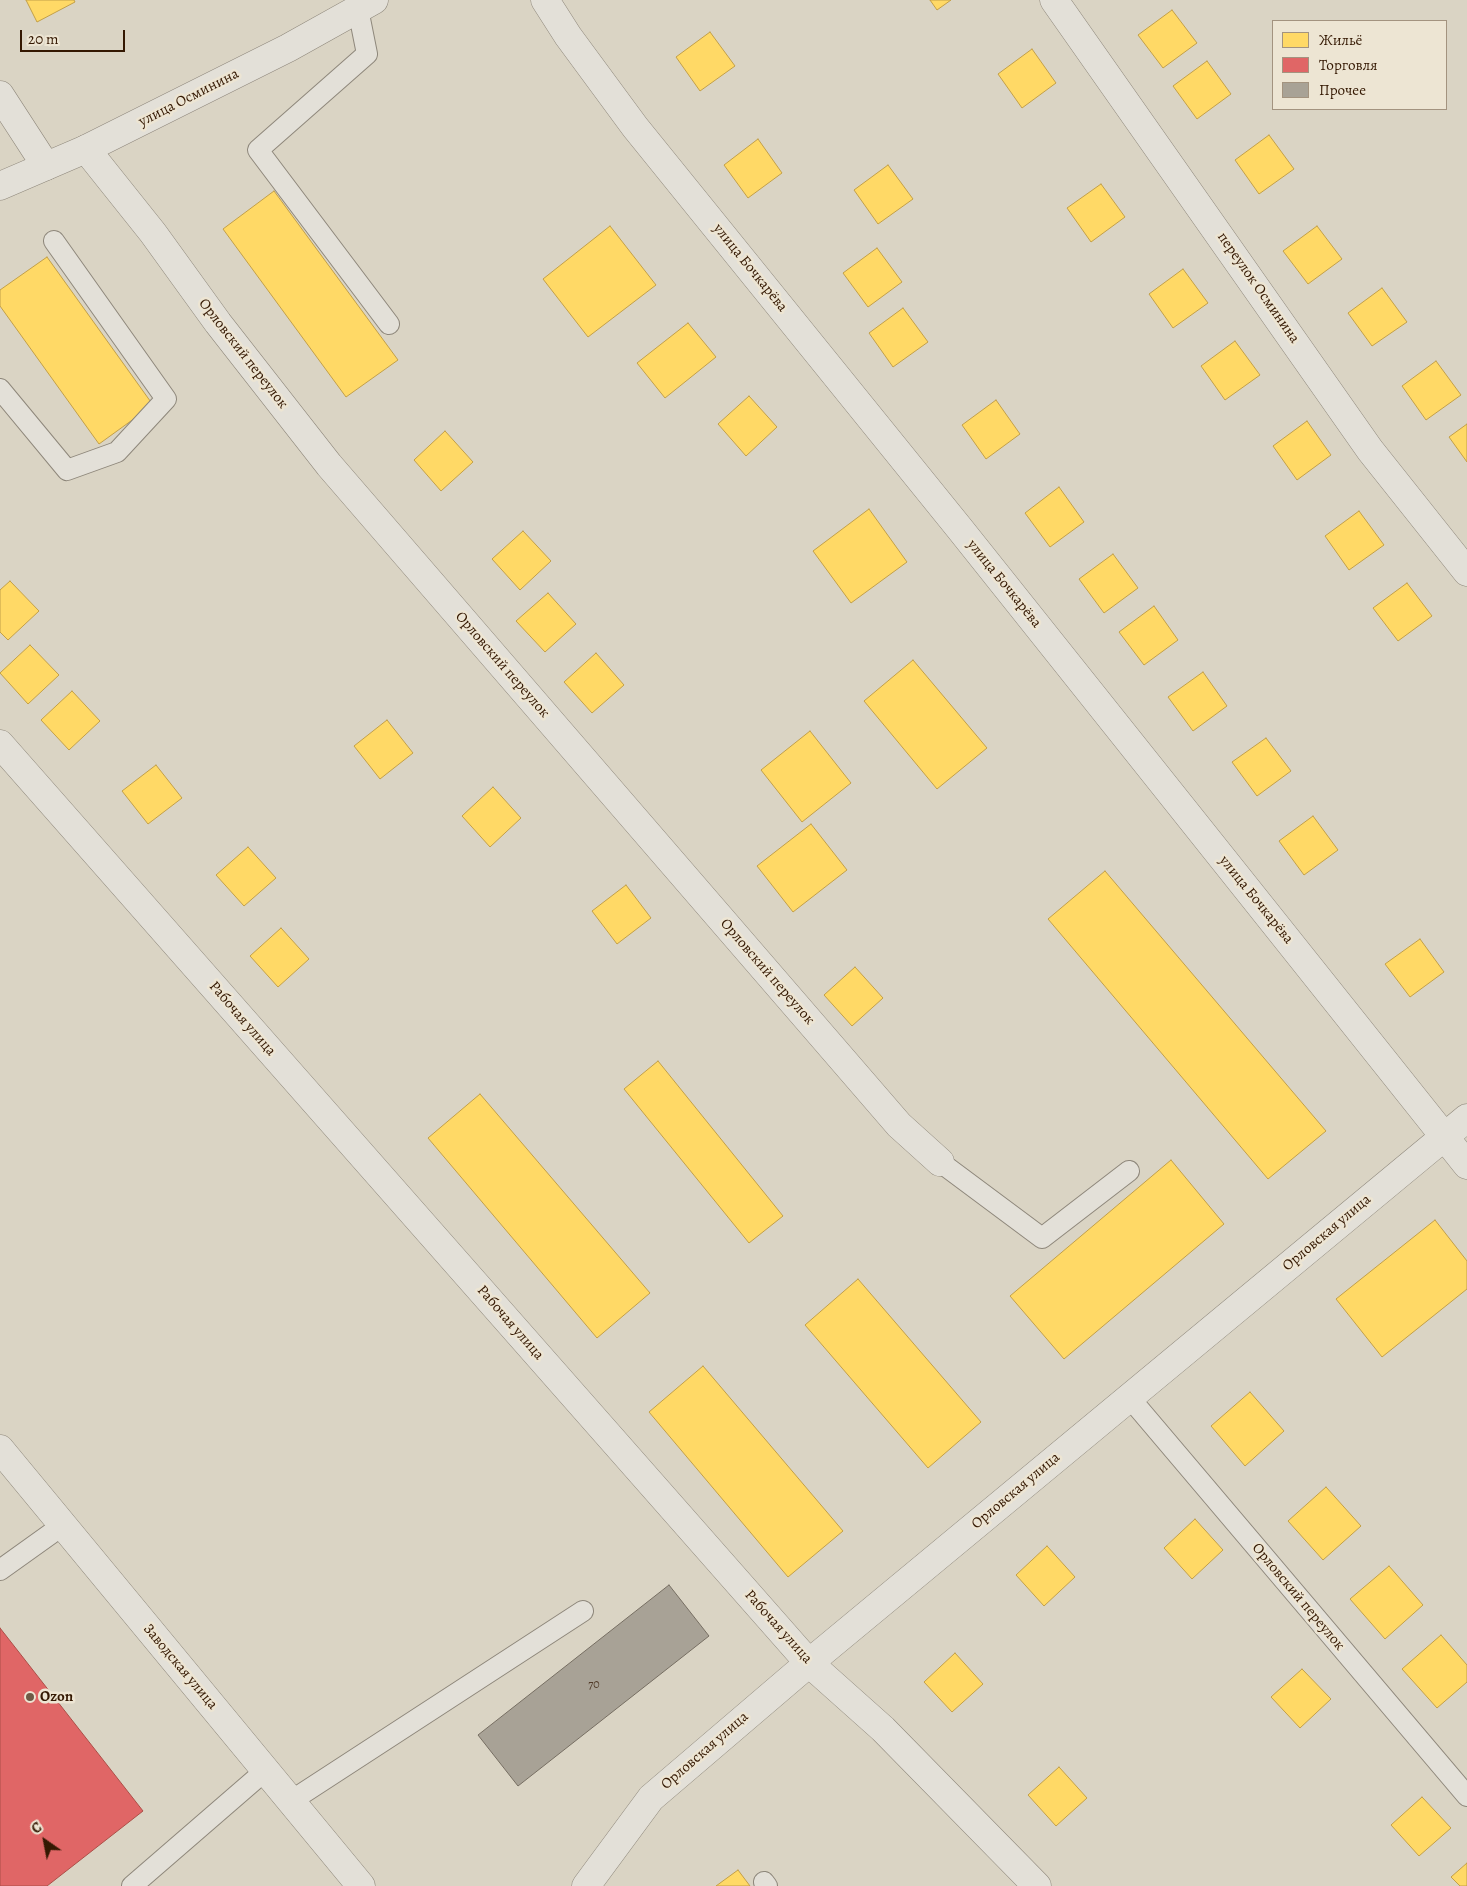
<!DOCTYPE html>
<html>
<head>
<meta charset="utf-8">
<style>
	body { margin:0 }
	#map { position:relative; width:1467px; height:1886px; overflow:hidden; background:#dad4c4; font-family:Alegreya,serif }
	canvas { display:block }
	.legend { position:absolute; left:1272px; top:20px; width:175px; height:90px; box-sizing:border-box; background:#ede5d3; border:1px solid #a3937f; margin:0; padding:6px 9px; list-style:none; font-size:15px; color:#341802 }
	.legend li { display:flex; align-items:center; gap:10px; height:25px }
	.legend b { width:25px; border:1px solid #a3937f }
	.north { position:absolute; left:20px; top:1816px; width:50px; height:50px; -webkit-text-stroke:4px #ede5d3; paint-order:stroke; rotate:327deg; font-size:14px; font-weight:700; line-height:20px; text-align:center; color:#341802 }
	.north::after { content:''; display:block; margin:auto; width:18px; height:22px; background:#341802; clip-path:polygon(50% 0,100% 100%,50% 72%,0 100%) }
	.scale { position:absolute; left:20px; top:30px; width:105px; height:22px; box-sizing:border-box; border:2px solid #341802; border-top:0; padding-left:6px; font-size:15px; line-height:18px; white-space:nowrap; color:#341802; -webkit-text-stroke:4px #ede5d3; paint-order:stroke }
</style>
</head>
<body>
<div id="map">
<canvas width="1467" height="1886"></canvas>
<ul class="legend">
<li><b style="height:14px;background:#ffd966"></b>Жильё</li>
<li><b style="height:14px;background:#e06666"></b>Торговля</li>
<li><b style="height:14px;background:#a8a296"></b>Прочее</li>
</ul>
<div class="north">С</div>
<div class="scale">20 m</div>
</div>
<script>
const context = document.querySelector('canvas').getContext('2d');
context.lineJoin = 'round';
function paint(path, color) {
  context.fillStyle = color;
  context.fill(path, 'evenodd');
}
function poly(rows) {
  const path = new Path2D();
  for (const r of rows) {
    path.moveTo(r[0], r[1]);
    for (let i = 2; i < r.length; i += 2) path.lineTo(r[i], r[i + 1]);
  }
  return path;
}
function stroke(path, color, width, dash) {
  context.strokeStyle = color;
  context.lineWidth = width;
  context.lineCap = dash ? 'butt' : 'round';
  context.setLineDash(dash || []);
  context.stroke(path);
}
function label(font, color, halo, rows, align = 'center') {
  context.font = font + ' Alegreya,serif';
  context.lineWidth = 5;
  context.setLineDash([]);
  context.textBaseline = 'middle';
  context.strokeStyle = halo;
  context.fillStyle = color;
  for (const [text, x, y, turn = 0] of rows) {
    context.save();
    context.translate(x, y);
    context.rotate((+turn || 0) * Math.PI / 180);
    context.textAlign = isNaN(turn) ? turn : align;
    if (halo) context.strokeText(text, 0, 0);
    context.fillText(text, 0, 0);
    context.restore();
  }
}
const homes = poly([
	[26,0,74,0,75,2,37,22,26,0],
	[930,0,951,0,937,10,930,0],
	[1172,10,1197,43,1163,68,1138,35,1172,10],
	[710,32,735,66,700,91,676,57,710,32],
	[1032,49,1056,83,1022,108,998,74,1032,49],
	[1207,61,1231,94,1197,119,1173,86,1207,61],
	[1269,135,1294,169,1259,194,1235,160,1269,135],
	[758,139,782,173,748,198,724,165,758,139],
	[888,165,913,199,878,224,854,190,888,165],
	[1101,184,1125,217,1091,242,1067,208,1101,184],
	[274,191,398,360,346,397,223,229,274,191],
	[610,226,656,285,588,337,543,279,610,226],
	[1317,226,1342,259,1308,284,1283,251,1317,226],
	[877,248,902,282,868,307,843,273,877,248],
	[47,257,153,405,99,444,0,306,0,290,47,257],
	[1183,269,1208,303,1173,328,1149,294,1183,269],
	[1382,288,1407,322,1372,346,1348,313,1382,288],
	[903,308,928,342,893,367,869,333,903,308],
	[688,323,716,357,665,398,637,363,688,323],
	[1235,341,1260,375,1225,400,1201,366,1235,341],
	[1436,361,1461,395,1426,420,1402,386,1436,361],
	[749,396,777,427,746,456,718,424,749,396],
	[996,400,1020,434,986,459,962,425,996,400],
	[1307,421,1331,455,1297,480,1273,446,1307,421],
	[1467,424,1467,462,1449,437,1467,424],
	[445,431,473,462,441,491,414,460,445,431],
	[1059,487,1084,522,1050,547,1025,513,1059,487],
	[869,509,907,562,851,603,813,551,869,509],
	[1359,511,1384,545,1349,570,1325,536,1359,511],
	[523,531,551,561,520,590,492,559,523,531],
	[1113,554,1138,588,1104,613,1079,579,1113,554],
	[10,581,39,611,8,640,0,632,0,590,10,581],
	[1407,583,1432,616,1398,641,1373,608,1407,583],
	[548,593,576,624,545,652,516,621,548,593],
	[1154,606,1178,640,1144,665,1119,632,1154,606],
	[30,645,59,675,28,704,0,673,30,645],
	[596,653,624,685,592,713,564,682,596,653],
	[913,660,987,748,937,789,864,701,913,660],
	[1203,672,1227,706,1193,731,1168,697,1203,672],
	[72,691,100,721,69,750,41,720,72,691],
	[387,720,413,753,380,779,354,746,387,720],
	[810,731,851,783,802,822,761,770,810,731],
	[1266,738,1291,771,1257,796,1232,762,1266,738],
	[156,765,182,798,148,824,122,791,156,765],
	[493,787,521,818,490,847,462,816,493,787],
	[1313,816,1338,850,1304,875,1279,841,1313,816],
	[811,824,847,870,793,912,757,866,811,824],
	[248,847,276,878,244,906,216,875,248,847],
	[1105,871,1326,1131,1268,1179,1048,919,1105,871],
	[626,885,651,918,617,944,592,911,626,885],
	[281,928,309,959,278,987,250,956,281,928],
	[1420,939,1444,972,1410,997,1385,964,1420,939],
	[855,967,883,998,852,1026,824,995,855,967],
	[658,1061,783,1216,749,1243,624,1089,658,1061],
	[480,1094,650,1293,597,1338,428,1138,480,1094],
	[1171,1160,1224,1224,1064,1359,1010,1296,1171,1160],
	[1435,1220,1467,1261,1467,1289,1382,1357,1336,1299,1435,1220],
	[858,1279,981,1422,928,1468,805,1325,858,1279],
	[703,1366,843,1531,788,1577,649,1412,703,1366],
	[1250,1392,1284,1431,1245,1466,1211,1426,1250,1392],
	[1326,1487,1361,1526,1323,1560,1288,1521,1326,1487],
	[1195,1519,1223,1550,1192,1579,1164,1548,1195,1519],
	[1047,1546,1075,1577,1044,1606,1016,1575,1047,1546],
	[1389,1566,1423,1605,1385,1639,1350,1599,1389,1566],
	[1441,1635,1467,1665,1467,1682,1437,1708,1402,1669,1441,1635],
	[955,1653,983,1684,952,1712,924,1682,955,1653],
	[1302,1669,1331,1699,1300,1728,1271,1697,1302,1669],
	[1059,1767,1087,1798,1056,1826,1028,1795,1059,1767],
	[1422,1797,1451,1828,1419,1856,1391,1825,1422,1797],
	[1467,1863,1467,1886,1460,1886,1451,1877,1467,1863],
	[738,1870,750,1886,716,1886,738,1870]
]);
paint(homes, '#ffd966');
stroke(homes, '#c29f48', 1);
const shops = poly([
	[0,1628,143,1811,47,1886,0,1886,0,1628]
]);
paint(shops, '#e06666');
stroke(shops, '#ac4f48', 1);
const building = poly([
	[669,1585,709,1636,518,1786,478,1735,669,1585]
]);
paint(building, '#a8a296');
stroke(building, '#766e62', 1);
const service = poly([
	[358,9,367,54,258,150,389,324],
	[0,389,67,470,117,452,166,399,54,241],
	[940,1162,1042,1238,1129,1171],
	[1129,1397,1467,1796],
	[0,1570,63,1525],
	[291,1801,583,1611],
	[764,1882,767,1886],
	[132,1886,266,1770]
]);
const minor = poly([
	[545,0,568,36,635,127,960,529,1467,1165],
	[1054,0,1370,450,1467,572],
	[0,95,46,166],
	[86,149,153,233,218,323,329,465,899,1125,940,1162],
	[0,744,809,1663,883,1729,1037,1886],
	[586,1886,651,1798,809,1663,1467,1118]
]);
const tertiary = poly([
	[0,186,86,149,288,48,374,0],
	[0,1449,361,1886]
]);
stroke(service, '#8e877b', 22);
stroke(minor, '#8e877b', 29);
stroke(tertiary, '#8e877b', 29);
stroke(service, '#e3e0d8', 20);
stroke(minor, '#e3e0d8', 28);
stroke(tertiary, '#e3e0d8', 28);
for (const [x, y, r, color] of [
	[30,1697,5,"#6e5a46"]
]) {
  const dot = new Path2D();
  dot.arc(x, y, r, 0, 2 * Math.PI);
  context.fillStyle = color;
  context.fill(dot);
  stroke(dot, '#ede5d3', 2);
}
label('12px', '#513a27', null, [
	["70",594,1685]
]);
label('15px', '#341802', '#ede5d3', [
	["улица Осминина",189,98,-27],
	["улица Бочкарёва",750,268,51],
	["переулок Осминина",1258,288,55],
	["Орловский переулок",243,354,52],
	["улица Бочкарёва",1004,584,51],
	["Орловский переулок",502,665,49],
	["улица Бочкарёва",1256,900,51],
	["Орловский переулок",767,972,49],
	["Рабочая улица",242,1019,49],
	["Орловская улица",1327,1233,-40],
	["Рабочая улица",510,1323,49],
	["Орловская улица",1016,1491,-40],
	["Орловский переулок",1298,1597,50],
	["Рабочая улица",778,1627,48],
	["Заводская улица",180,1667,50],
	["Орловская улица",705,1751,-41]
]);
label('bold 15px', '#341802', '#ede5d3', [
	["Ozon",40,1697]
], 'left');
</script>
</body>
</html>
